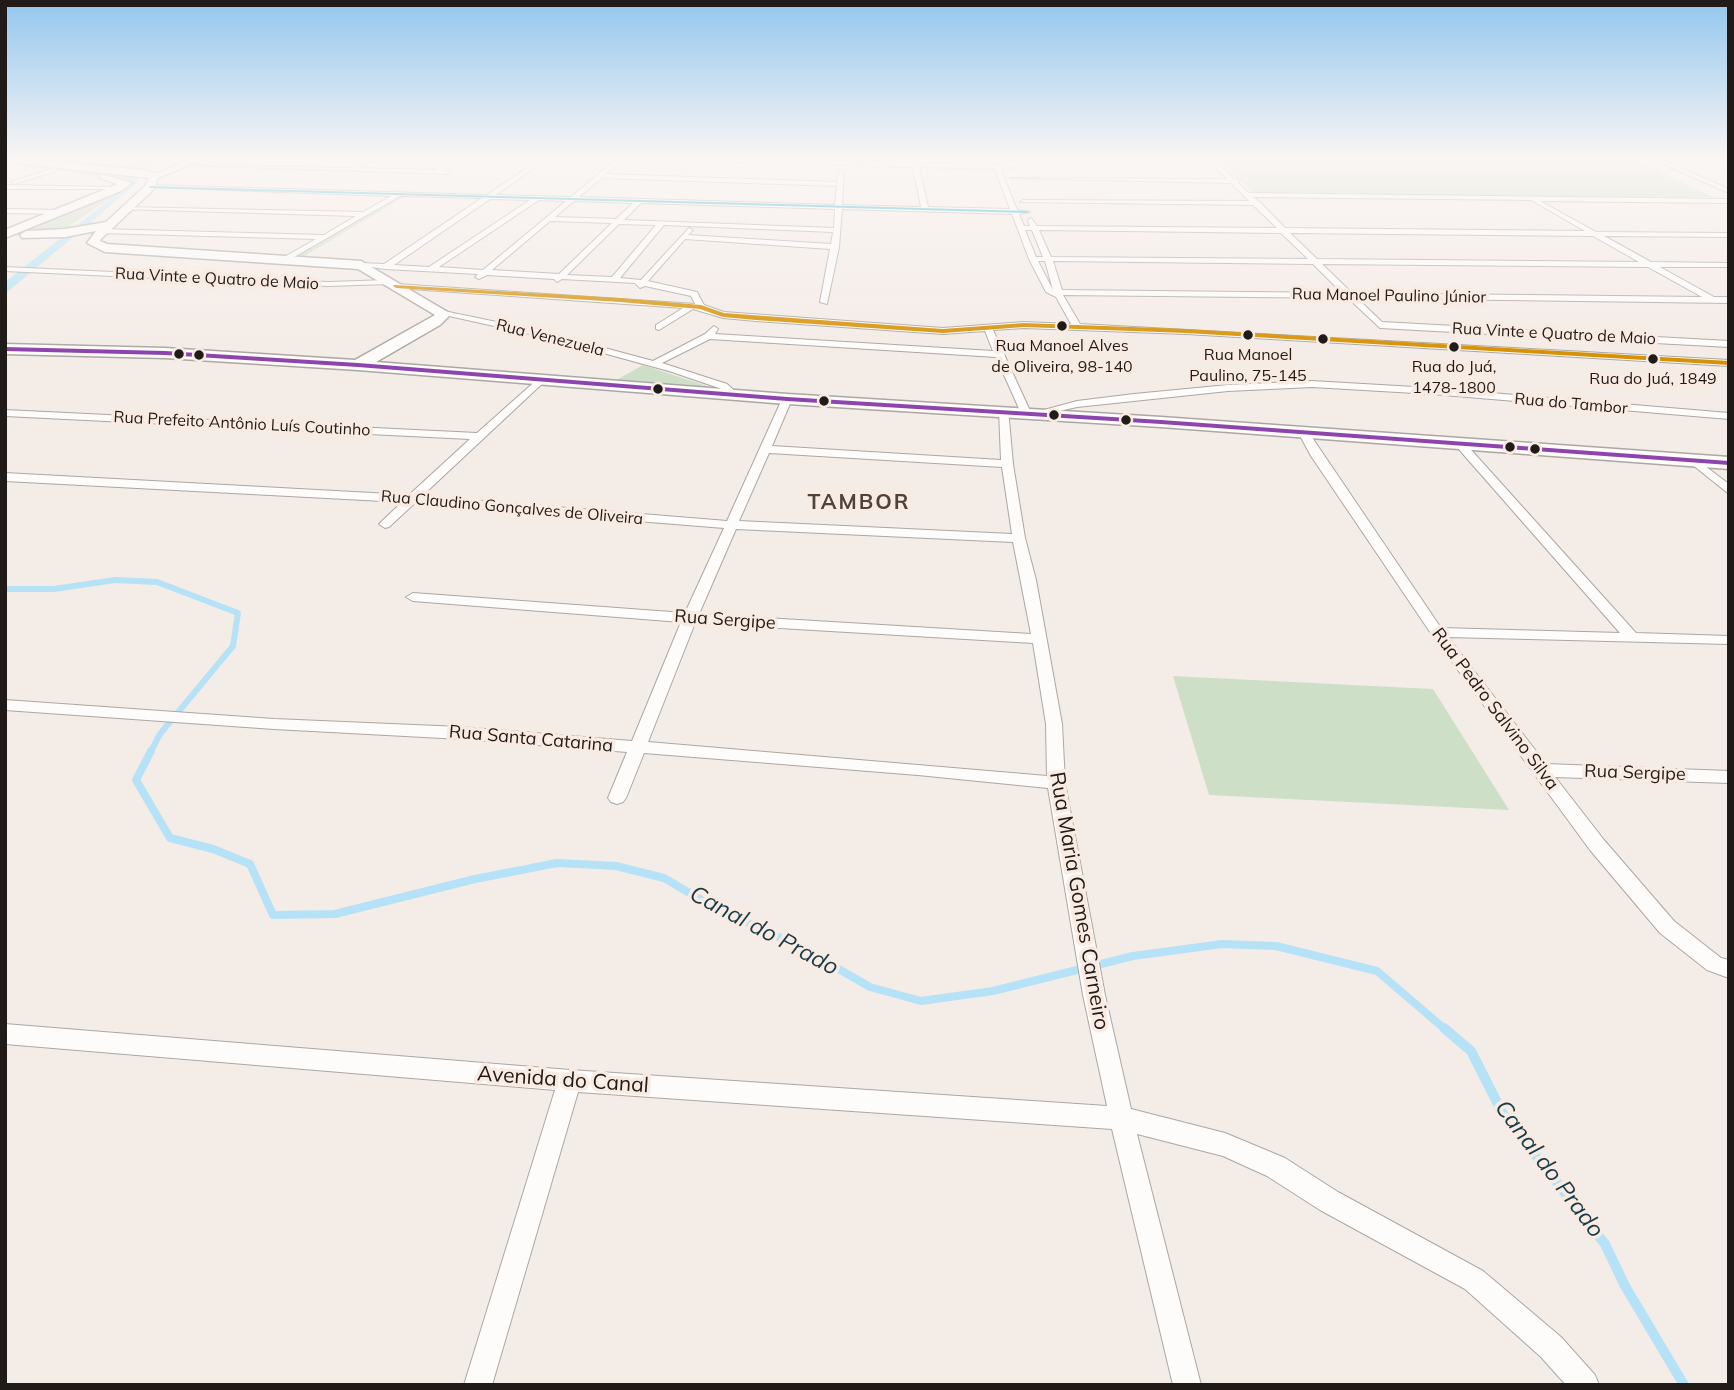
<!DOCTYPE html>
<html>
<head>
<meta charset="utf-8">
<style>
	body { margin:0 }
	#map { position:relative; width:1734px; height:1390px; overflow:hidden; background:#f4ece7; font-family:Mulish,sans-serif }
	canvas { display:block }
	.frame { position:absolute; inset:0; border:7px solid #201b18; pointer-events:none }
</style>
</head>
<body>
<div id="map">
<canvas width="1734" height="1390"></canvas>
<div class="frame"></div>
</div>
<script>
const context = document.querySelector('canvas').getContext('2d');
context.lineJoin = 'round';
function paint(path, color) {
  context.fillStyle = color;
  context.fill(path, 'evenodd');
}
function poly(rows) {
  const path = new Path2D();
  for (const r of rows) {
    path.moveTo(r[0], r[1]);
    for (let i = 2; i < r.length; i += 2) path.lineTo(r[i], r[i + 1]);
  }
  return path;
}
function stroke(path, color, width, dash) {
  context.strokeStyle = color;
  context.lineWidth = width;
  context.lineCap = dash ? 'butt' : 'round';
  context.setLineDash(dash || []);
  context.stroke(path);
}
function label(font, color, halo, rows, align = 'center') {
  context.font = font + ' Mulish,sans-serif';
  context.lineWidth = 7;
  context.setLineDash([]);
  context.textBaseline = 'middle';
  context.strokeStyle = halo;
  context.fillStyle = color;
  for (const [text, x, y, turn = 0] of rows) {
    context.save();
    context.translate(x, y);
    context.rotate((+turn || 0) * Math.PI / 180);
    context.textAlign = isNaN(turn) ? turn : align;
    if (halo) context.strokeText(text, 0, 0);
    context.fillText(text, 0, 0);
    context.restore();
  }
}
paint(poly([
	[5,157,179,157,147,169,129,171],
	[1214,157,1629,157,1713,197,1256,195],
	[118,193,65,229,29,231,63,215],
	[400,194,409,194,301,258,292,258],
	[643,365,713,388,611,383],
	[1173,676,1433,689,1509,810,1209,795]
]), '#cedfc7');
paint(poly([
	[5,163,129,176,137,178,138,183,5,294,5,282,123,189,129,181]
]), '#b6e2f7');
stroke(poly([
	[5,589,54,589,115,580,157,582,238,613,233,646,160,734,150,753]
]), '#b6e2f7', 6);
stroke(poly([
	[151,751,136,780,170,838,213,849,250,864,273,915,335,914,475,879,557,863,616,866,664,878,710,905,802,948,870,987,921,1001,993,991,1133,956,1222,944,1276,946,1377,971,1446,1030]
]), '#b6e2f7', 8);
stroke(poly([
	[1444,1028,1471,1051,1503,1114,1605,1244,1625,1286,1684,1385]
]), '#b6e2f7', 10);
const minor = poly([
	[370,157,378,157,359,168,434,170,458,157,465,157,442,170,450,171,448,174,180,165,350,168,370,157],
	[543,157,550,157,496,195,571,197,619,157,997,164,1011,168,1001,170,1017,210,1030,212,1019,214,1024,226,1030,226,1028,220,1031,218,1037,226,1277,228,1253,205,1020,202,1023,200,1249,201,1231,183,1010,178,1227,179,1209,162,1002,159,1211,157,1220,159,1216,162,1234,179,1240,180,1238,183,1249,193,1729,199,1729,203,1540,201,1596,232,1729,233,1729,237,1604,236,1651,262,1729,263,1729,267,1660,267,1714,297,1729,297,1729,303,1357,298,1382,322,1729,341,1729,347,1380,328,1348,298,1063,295,1080,324,1729,360,1729,366,1186,334,1024,328,993,330,1031,413,1026,416,1021,413,996,357,710,339,662,363,727,384,738,394,733,397,719,388,669,371,548,338,440,314,444,311,549,333,653,361,705,334,714,326,718,329,715,334,993,351,985,331,943,334,756,321,723,318,693,309,659,330,656,329,656,325,683,308,396,288,392,286,396,284,695,304,691,296,645,286,640,288,635,283,562,279,557,282,554,279,487,275,479,279,475,277,478,274,385,269,357,265,361,263,384,264,482,198,400,196,289,260,286,256,316,239,100,233,96,231,100,229,324,235,356,216,121,209,124,207,363,212,391,196,147,187,150,185,487,195,543,157],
	[624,159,913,167,921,207,842,205,844,173,841,171,838,173,837,182,606,174,624,159],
	[919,167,995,169,1010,209,928,207,919,167],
	[602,178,837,186,835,205,579,197,602,178],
	[1253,197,1531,200,1585,231,1285,228,1260,202,1253,197],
	[490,199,530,200,429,267,394,265,490,199],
	[539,200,566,201,483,270,439,267,539,200],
	[574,201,633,203,616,219,555,217,574,201],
	[641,203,835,209,834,228,624,220,641,203],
	[842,209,1012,214,1029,259,1046,292,1056,297,1071,324,1024,322,943,328,724,312,704,305,697,292,648,281,685,239,830,249,820,302,827,304,839,247,842,209],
	[550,221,612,223,559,274,492,270,550,221],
	[619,224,656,225,612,277,567,275,619,224],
	[664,225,833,232,831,244,688,235,693,230,689,228,641,280,620,278,664,225],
	[1025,230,1032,230,1043,257,1036,257,1025,230],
	[1039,230,1281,233,1308,259,1051,257,1039,230],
	[1290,233,1593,236,1639,262,1317,259,1290,233],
	[1038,261,1045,261,1053,290,1038,261],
	[1053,261,1313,264,1342,293,1062,290,1053,261],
	[1322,264,1648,267,1702,297,1352,293,1322,264],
	[1647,157,1655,157,1729,189,1729,193,1647,157],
	[54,168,56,171,14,184,11,182,54,168],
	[5,185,117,187,120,189,5,189,5,185],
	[5,209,63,210,66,212,63,214,5,213,5,209],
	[5,267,328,282,389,280,393,282,389,284,328,286,5,271,5,267],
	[540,377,545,380,544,382,422,496,727,521,783,397,792,399,772,446,1001,460,999,411,1008,409,1013,464,1025,538,1036,580,1062,724,1065,783,1105,995,1131,1109,1225,1133,1285,1158,1338,1192,1483,1271,1561,1337,1595,1375,1599,1385,1566,1385,1541,1357,1465,1289,1320,1210,1267,1176,1223,1156,1137,1134,1201,1385,1173,1385,1112,1129,578,1092,492,1385,464,1385,555,1090,5,1044,5,1024,570,1070,1107,1106,1083,995,1048,788,918,775,644,753,626,798,623,802,617,804,611,802,608,798,627,752,461,739,274,729,5,710,5,700,274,719,461,727,632,741,681,622,413,601,406,597,413,593,685,613,724,528,415,503,389,527,385,528,379,524,402,502,5,481,5,473,409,495,470,439,5,416,5,410,477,433,540,377],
	[769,453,1002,467,1012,534,739,521,769,453],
	[736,529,1013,542,1031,634,699,614,736,529],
	[695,623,1033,643,1046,724,1047,776,648,742,695,623],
	[1312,381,1432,388,1729,413,1729,419,1432,394,1312,387,1228,391,1077,407,1038,416,1033,413,1077,401,1134,394,1228,385,1312,381],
	[1303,429,1307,430,1441,628,1620,633,1456,446,1454,444,1460,441,1464,442,1636,633,1729,636,1729,644,1448,637,1546,764,1729,771,1729,783,1555,777,1604,840,1674,921,1721,958,1729,960,1729,978,1707,970,1660,933,1590,850,1430,632,1311,456,1298,432,1303,429],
	[1693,457,1729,484,1729,494,1689,462,1689,458,1693,457]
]);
const tertiary = poly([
	[197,157,208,157,158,178,151,176,197,157]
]);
const primary = poly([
	[5,157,143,170,159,174,154,189,101,239,100,241,107,244,361,261,451,314,440,325,376,362,787,394,1161,417,1729,457,1729,469,1161,427,787,404,358,370,165,358,5,354,5,344,165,348,355,360,435,315,358,269,105,252,87,243,96,231,65,237,22,238,20,235,26,231,65,229,106,222,145,186,149,178,5,162,5,157],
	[100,174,132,183,121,191,5,238,5,230,118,184,100,178,100,174]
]);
stroke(minor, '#aca7a3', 2);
stroke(tertiary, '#aca7a3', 3);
stroke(primary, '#aca7a3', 3);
paint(minor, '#fdfcfb');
paint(tertiary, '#fdfcfb');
paint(primary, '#fdfcfb');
paint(poly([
	[149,186,1027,211,1029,212,1027,213,150,188,149,186]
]), '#00a9ce');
paint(poly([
	[5,347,165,351,358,363,787,397,1161,420,1729,461,1729,465,1161,424,787,401,358,367,165,355,5,351,5,347]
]), '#8e44ad');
paint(poly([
	[394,285,620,298,701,305,724,313,943,329,1024,323,1186,329,1729,361,1729,365,1186,333,1024,327,943,333,756,320,723,317,700,309,620,302,396,288,393,286,394,285]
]), '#d79104');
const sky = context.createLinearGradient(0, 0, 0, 352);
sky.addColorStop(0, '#94c6ee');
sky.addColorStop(0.45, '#faf6f4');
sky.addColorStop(1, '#faf6f400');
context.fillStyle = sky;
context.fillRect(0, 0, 1734, 352);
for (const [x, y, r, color] of [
	[1062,326,6,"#201b18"],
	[1248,335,6,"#201b18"],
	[1323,339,6,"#201b18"],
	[1454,347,6,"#201b18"],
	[179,354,6,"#201b18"],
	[199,355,6,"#201b18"],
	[1653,359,6,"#201b18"],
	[658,389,6,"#201b18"],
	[824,401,6,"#201b18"],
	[1054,415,6,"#201b18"],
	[1126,420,6,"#201b18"],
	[1510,447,6,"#201b18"],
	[1535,449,6,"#201b18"]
]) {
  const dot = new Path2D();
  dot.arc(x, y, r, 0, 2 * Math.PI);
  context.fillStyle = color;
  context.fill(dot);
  stroke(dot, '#f9ebe2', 2.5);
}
label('16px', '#201b18', '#f9ebe2', [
	["Rua Vinte e Quatro de Maio",217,279,3],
	["Rua Manoel Paulino Júnior",1389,296,1],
	["Rua Vinte e Quatro de Maio",1554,334,3],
	["Rua Venezuela",550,338,14],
	["Rua do Tambor",1571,404,5],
	["Rua Prefeito Antônio Luís Coutinho",242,424,3],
	["Rua Claudino Gonçalves de Oliveira",512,508,5]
]);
label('16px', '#201b18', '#f9ebe2', [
	["Rua Manoel Alves",1062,346],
	["de Oliveira, 98-140",1062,367],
	["Rua Manoel",1248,355],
	["Paulino, 75-145",1248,376],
	["Rua do Juá,",1454,367],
	["1478-1800",1454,388],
	["Rua do Juá, 1849",1653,379]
]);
label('18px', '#201b18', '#f9ebe2', [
	["Rua Sergipe",725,620,4],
	["Rua Pedro Salvino Silva",1495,709,53],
	["Rua Santa Catarina",531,739,5],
	["Rua Sergipe",1635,773,2]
]);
context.letterSpacing = '2px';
label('bold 21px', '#4e423c', '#f9ebe2', [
	["TAMBOR",859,503]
]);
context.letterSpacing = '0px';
label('21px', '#201b18', '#f9ebe2', [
	["Rua Maria Gomes Carneiro",1079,901,80],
	["Avenida do Canal",563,1080,4]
]);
label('italic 23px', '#153b4c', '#f9ebe2', [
	["Canal do Prado",764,931,28],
	["Canal do Prado",1549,1169,53]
]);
</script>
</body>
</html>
